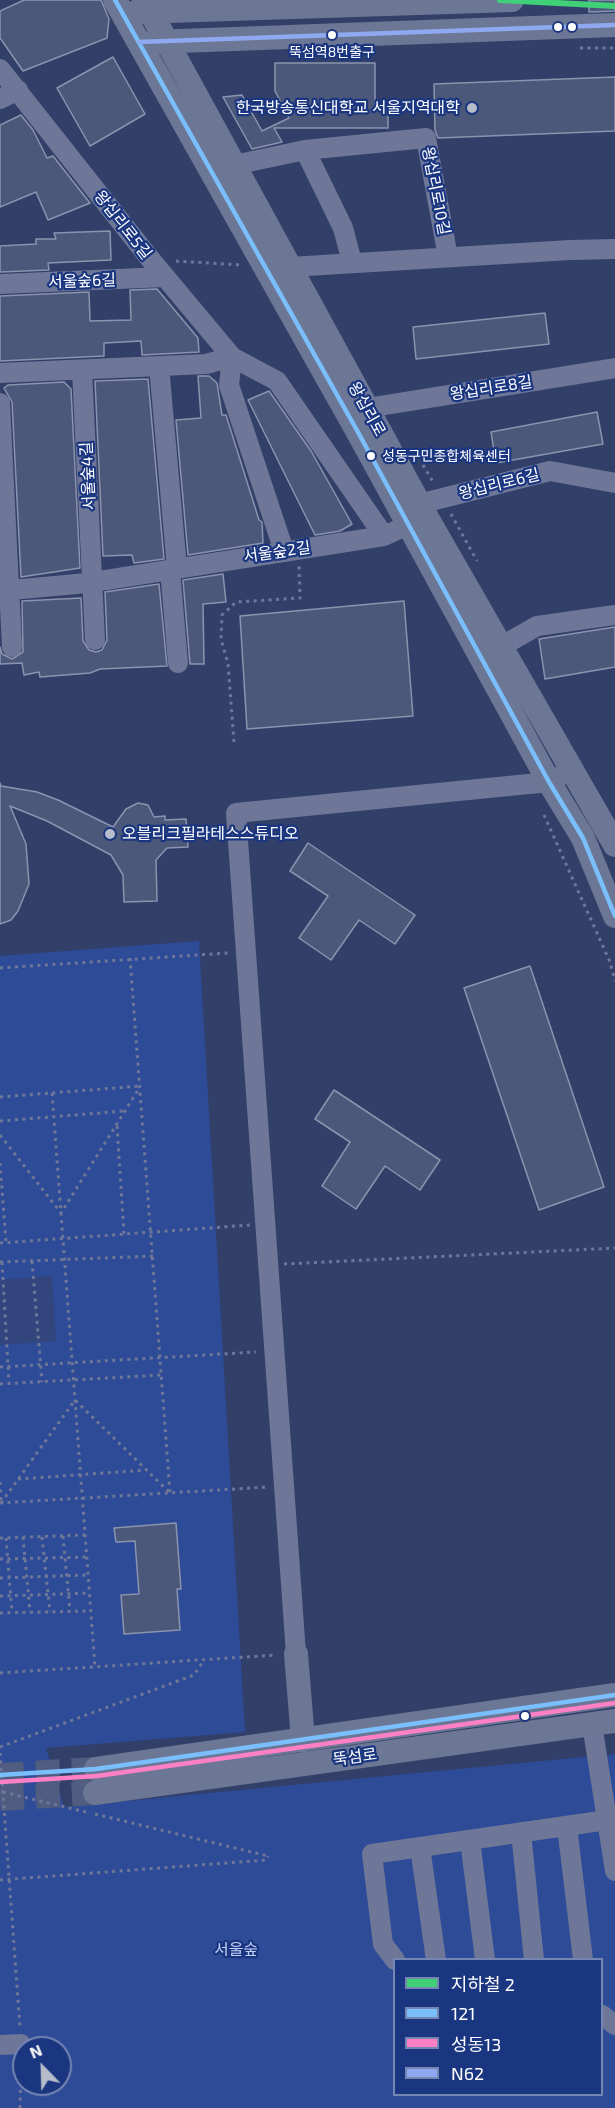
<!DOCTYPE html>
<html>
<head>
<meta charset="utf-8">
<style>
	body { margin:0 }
	#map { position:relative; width:615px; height:2108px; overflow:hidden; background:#324069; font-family:"Exo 2","Noto Sans KR",sans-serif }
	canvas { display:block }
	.legend { position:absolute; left:393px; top:1958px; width:210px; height:138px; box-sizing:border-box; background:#1b3680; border:2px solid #7686b3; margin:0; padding:8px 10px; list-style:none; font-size:18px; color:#fff }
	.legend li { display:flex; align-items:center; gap:12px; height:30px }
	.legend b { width:30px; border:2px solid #7686b3 }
	.north { position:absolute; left:12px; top:2036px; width:60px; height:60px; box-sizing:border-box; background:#1b3680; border:2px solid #7686b3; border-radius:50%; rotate:337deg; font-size:16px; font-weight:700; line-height:24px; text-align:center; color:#fff }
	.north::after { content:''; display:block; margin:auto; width:21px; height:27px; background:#b7bcca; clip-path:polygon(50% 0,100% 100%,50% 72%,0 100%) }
</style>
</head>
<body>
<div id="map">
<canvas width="615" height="2108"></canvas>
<ul class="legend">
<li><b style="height:8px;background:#40d078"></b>지하철 2</li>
<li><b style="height:8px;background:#7abffc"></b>121</li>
<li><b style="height:8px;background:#ff80c5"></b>성동13</li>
<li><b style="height:8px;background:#8fa9f0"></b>N62</li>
</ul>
<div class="north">N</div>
</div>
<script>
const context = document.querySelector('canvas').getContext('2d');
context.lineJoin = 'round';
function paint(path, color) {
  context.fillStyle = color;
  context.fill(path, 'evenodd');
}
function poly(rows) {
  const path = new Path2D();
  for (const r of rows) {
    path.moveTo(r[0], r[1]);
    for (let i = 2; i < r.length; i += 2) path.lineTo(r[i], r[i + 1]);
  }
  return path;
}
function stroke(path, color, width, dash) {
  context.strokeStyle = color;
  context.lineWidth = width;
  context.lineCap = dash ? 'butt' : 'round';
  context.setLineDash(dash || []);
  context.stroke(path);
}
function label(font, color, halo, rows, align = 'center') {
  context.font = font + ' "Exo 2","Noto Sans KR",sans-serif';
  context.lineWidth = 4.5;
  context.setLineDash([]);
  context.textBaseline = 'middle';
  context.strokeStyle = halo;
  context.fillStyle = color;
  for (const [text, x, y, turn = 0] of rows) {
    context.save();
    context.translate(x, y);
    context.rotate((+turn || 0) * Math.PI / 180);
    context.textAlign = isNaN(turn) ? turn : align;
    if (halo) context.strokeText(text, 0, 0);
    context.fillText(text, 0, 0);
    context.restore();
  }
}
paint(poly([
	[199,941,245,1732,46,1748,64,1807,615,1754,615,2108,0,2108,0,956],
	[394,1960,602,1960,602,2094,394,2094],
	[24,2048,60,2048,60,2084,24,2084]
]), '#2e4b98');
paint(poly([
	[52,1276,56,1341,0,1345,0,1280]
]), '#32467d');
const building = poly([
	[24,0,101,0,109,19,107,38,23,71,0,38,0,11,24,0],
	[589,0,615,0,615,11,589,12,589,0],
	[113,57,145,114,90,146,57,88,113,57],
	[275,63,375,63,375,108,388,108,388,128,274,128,282,142,252,149,223,97,242,95,262,131,289,118,275,91,275,63],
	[615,77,615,131,438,138,435,130,434,84,615,77],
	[21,115,33,130,47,158,53,156,90,203,48,220,36,192,0,207,0,125,21,115],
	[110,231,111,260,48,263,49,270,0,272,0,246,36,244,36,239,56,239,54,233,110,231],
	[157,289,198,338,199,352,142,355,141,341,104,343,104,356,0,361,0,296,89,292,90,321,131,320,130,290,157,289],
	[545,313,549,344,416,359,413,327,545,313],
	[198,376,209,376,217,383,222,415,226,415,259,520,262,522,263,543,188,555,176,420,201,418,198,376],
	[148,379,164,559,134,563,132,555,103,556,95,381,148,379],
	[64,382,71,389,80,568,21,577,12,402,4,388,8,385,64,382],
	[269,391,311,451,352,524,340,531,315,535,248,400,269,391],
	[597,412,603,444,496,463,491,432,597,412],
	[223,574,226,602,203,604,204,664,190,664,183,580,223,574],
	[159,584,167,666,100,669,90,673,40,677,39,672,24,675,22,663,0,664,0,647,2,654,12,659,23,652,22,601,81,598,83,641,89,650,96,652,102,650,107,640,105,592,159,584],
	[404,601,413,716,247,729,240,616,404,601],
	[615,627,615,667,545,679,539,639,615,627],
	[0,783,1,786,37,792,58,800,113,827,126,809,138,803,148,805,154,817,165,816,165,820,186,819,188,847,167,848,156,860,157,901,124,902,123,875,111,855,47,821,10,806,26,844,29,884,18,911,11,920,0,924,0,783],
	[308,843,415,915,395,944,359,920,331,960,299,938,328,896,290,871,308,843],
	[530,966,604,1187,539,1210,464,988,530,966],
	[334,1090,440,1160,420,1190,385,1166,356,1209,322,1186,350,1142,315,1119,334,1090],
	[176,1523,181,1589,177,1589,180,1630,124,1634,121,1595,139,1594,135,1541,116,1542,114,1528,176,1523]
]);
paint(building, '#4b5879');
stroke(building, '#8b94ae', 1.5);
stroke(poly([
	[0,1775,96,1769],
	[0,1799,95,1793]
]), '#515d80', 24, [24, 12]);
stroke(poly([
	[580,48,615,48],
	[176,261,242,265],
	[423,465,433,482],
	[451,514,477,561],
	[234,742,228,664,221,639,222,615,236,602,300,598,299,566],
	[544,815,610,962,615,981],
	[130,958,170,1493],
	[0,968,228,953],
	[52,1093,95,1667],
	[0,1097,141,1086],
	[0,1121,124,1111],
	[117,1126,124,1234],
	[0,1135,61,1213,140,1087],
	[0,1163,6,1242],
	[0,1243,250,1225],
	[32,1261,42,1382],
	[0,1262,154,1256],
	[2,1262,9,1383],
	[284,1264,615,1248],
	[0,1367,256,1352],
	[0,1384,162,1375],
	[18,1479,147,1470],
	[0,1482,1,1501],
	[0,1503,268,1487],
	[1,1503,75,1400,169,1492],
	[63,1536,70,1611],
	[23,1537,30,1612],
	[42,1537,50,1612],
	[0,1538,85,1535],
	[6,1538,12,1613],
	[0,1559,87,1557],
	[0,1578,88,1575],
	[0,1596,90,1593],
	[0,1613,91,1611],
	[0,1673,276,1655],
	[0,1747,194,1675,204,1660],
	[0,1753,20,2028],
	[3,1792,86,1812],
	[95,1814,268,1856],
	[0,1880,266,1860,268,1856],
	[20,2108,21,2062]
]), '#6e7797', 3, [3, 4.5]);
stroke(poly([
	[0,69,151,260,232,357,277,381,384,536],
	[0,99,18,90],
	[305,150,343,228,352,262],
	[234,165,305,150,426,138,448,257],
	[290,267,570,250,615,249],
	[0,284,165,277],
	[159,366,177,568],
	[82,370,95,640],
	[0,373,206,364,232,357,229,385,284,551],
	[0,403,12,647],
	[367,408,615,368],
	[419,504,550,471,615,483],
	[170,569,178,663],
	[0,591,87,583,384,536,408,525],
	[502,646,537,626,615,615],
	[296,1654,236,813,549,782,573,769],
	[592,1724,615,1871],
	[567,1826,583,1960],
	[521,1832,534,1960],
	[470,1840,485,1960],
	[420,1847,436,1960],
	[395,1960,383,1944,372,1854,607,1820],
	[602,2015,615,2025],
	[0,2045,21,2044]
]), '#6e7797', 20);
stroke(poly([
	[115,0,359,434,549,782,583,838,615,916],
	[144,0,426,516,615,845],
	[136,12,512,0],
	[153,42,615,25],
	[296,1654,303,1740],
	[96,1769,615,1695],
	[95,1793,615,1721]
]), '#6c7795', 24);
stroke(poly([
	[115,0,359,434,549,782,583,838,615,916],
	[0,1775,96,1769,615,1695]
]), '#7abffc', 4.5);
stroke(poly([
	[0,1782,97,1776,615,1703]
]), '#ff80c5', 4.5);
stroke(poly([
	[139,42,615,25]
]), '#8fa9f0', 4.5);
stroke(poly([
	[500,0,615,6]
]), '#40d078', 6);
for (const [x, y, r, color] of [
	[558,27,5,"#fff"],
	[572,27,5,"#fff"],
	[332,35,5,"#fff"],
	[472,108,6,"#b7bcca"],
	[371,456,5,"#fff"],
	[110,834,6,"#b7bcca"],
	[525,1716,5,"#fff"]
]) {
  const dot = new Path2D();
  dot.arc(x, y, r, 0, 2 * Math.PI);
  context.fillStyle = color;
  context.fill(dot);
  stroke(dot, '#1b3680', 2);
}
label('14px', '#fff', '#1b3680', [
	["뚝섬역8번출구",332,52],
	["성동구민종합체육센터",382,456,"left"]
]);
label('16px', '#fff', '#1b3680', [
	["한국방송통신대학교 서울지역대학",460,108],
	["오블리크필라테스스튜디오",122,834,"left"]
], 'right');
label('16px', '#fff', '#1b3680', [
	["왕십리로10길",436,191,79],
	["왕십리로5길",123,225,52],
	["서울숲6길",82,281,-2],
	["왕십리로8길",491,388,-9],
	["왕십리로",367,409,61],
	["서울숲4길",88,476,-93],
	["왕십리로6길",499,484,-14],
	["서울숲2길",277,552,-8],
	["뚝섬로",355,1757,-8]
]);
label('16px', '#c2d1f7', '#1b3680', [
	["서울숲",236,1950]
]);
</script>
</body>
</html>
